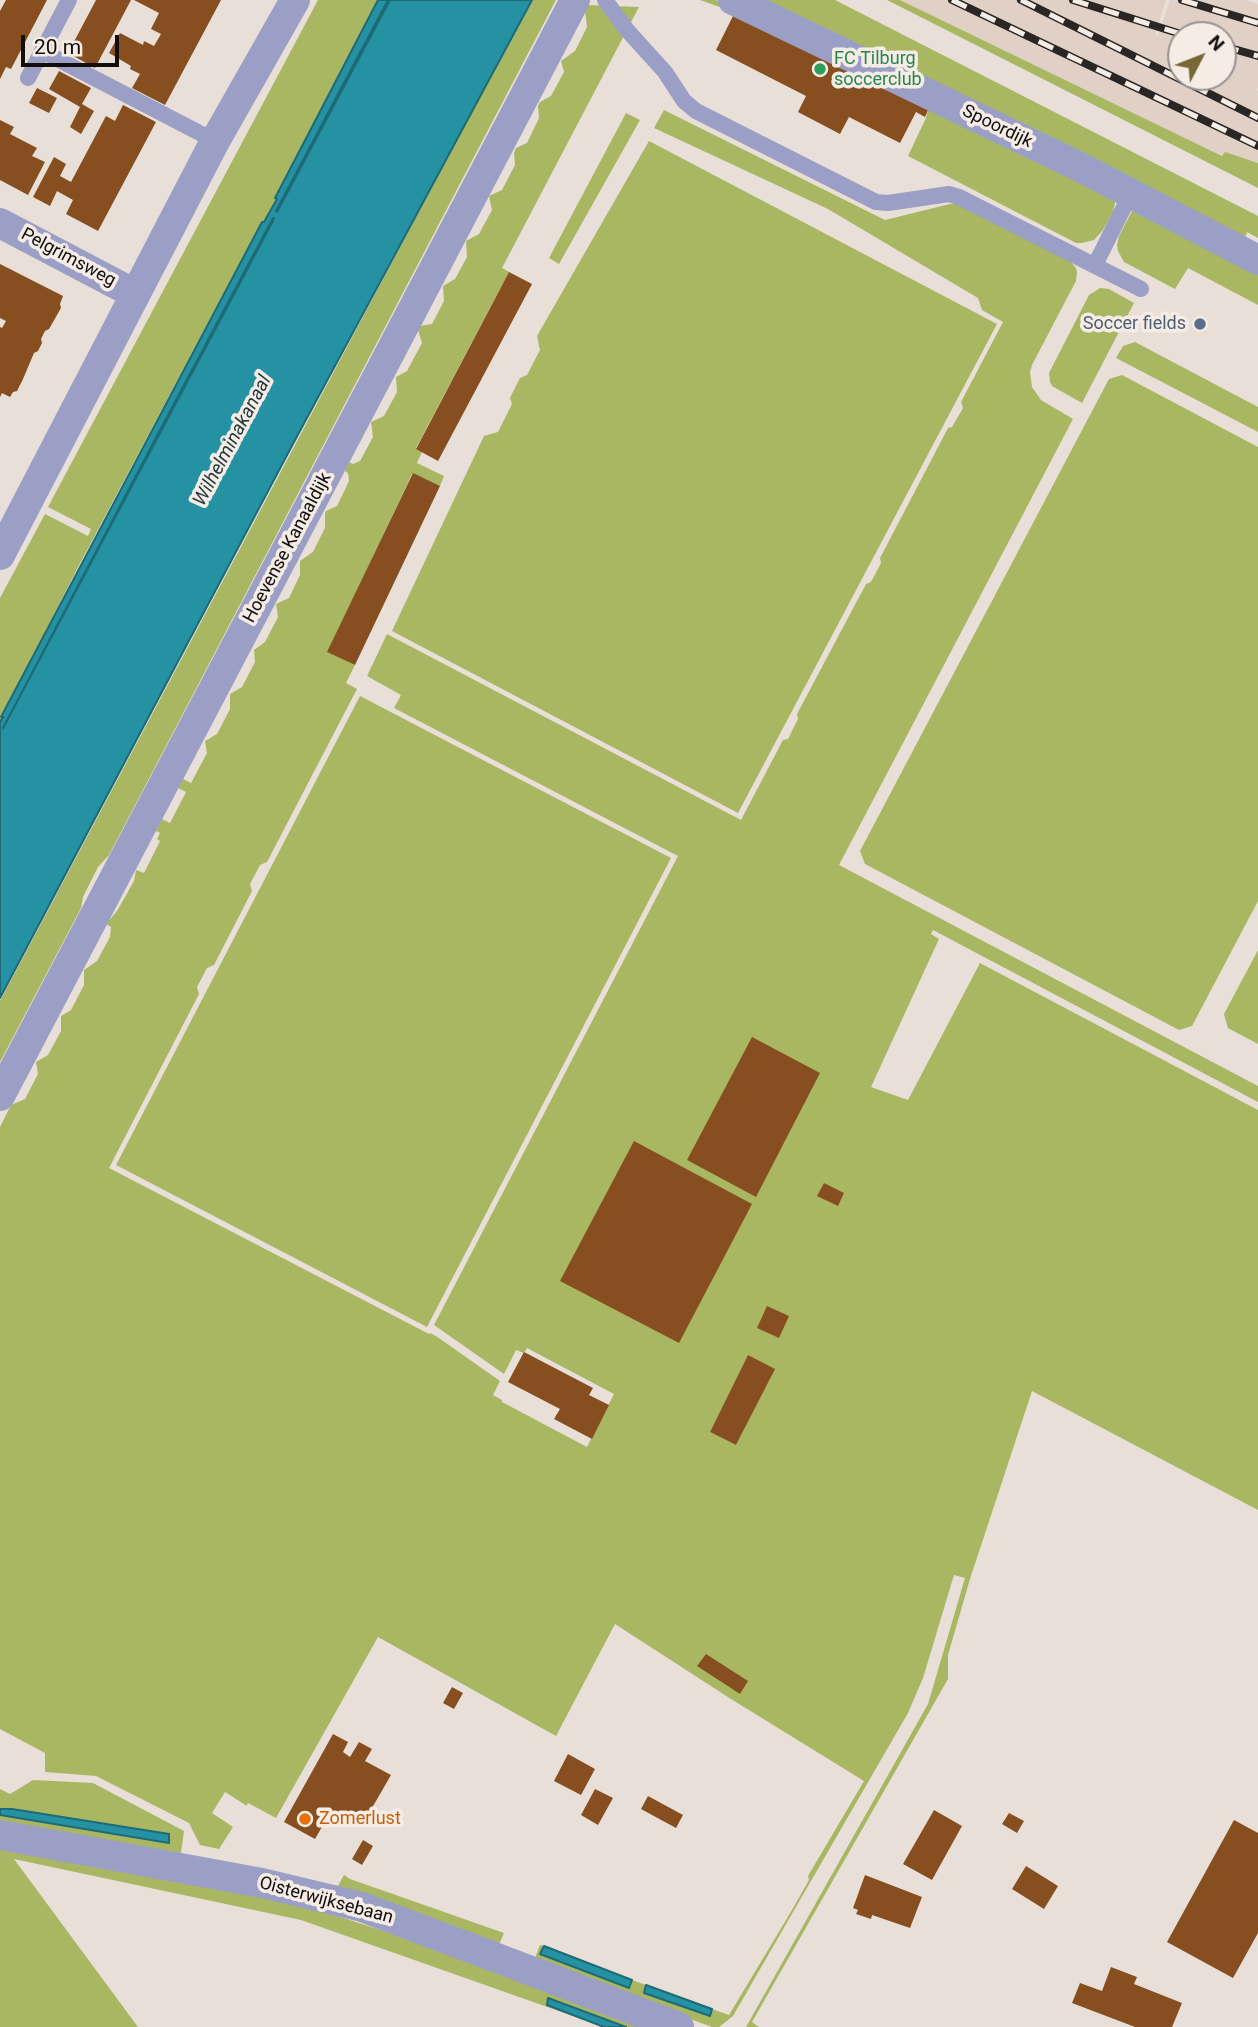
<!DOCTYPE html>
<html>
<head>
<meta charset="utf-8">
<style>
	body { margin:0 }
	#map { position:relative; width:1258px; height:2027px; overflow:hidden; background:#e8dfd8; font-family:Roboto,sans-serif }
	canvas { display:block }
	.north { position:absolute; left:1167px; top:21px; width:70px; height:70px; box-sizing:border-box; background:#f5ece6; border:2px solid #9a938f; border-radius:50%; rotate:48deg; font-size:19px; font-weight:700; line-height:28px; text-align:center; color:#110e0c }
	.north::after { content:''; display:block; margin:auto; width:24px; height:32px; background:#776835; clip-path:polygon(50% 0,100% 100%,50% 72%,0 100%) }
	.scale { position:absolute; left:21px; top:35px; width:98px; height:32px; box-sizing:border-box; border:4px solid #110e0c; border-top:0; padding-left:9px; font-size:21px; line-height:24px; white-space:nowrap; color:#110e0c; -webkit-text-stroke:5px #f5ece6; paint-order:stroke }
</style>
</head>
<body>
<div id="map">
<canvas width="1258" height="2027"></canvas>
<div class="north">N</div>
<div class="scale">20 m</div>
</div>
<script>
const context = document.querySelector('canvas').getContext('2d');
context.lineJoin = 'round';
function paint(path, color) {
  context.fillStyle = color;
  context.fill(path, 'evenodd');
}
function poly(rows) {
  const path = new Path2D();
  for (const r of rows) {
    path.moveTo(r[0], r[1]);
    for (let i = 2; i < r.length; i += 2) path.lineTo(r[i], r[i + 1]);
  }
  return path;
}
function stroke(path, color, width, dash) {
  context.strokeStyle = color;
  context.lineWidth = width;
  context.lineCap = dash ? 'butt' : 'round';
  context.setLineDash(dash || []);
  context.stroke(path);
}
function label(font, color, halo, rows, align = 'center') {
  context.font = font + ' Roboto,sans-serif';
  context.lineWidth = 7;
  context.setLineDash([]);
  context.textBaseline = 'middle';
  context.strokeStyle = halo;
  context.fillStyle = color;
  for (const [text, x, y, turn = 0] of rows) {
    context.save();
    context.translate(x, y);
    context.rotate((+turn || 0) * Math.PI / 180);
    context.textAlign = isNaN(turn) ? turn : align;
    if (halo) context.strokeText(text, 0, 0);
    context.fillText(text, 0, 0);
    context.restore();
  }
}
paint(poly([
	[900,0,1166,0,1155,35,1158,36,1170,0,1245,0,1258,4,1258,87,1257,90,1258,91,1258,163,1249,160,1222,156],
	[1181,35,1223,35,1223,77,1181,77]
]), '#e0d0c5');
paint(poly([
	[318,0,378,0,275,198,276,199,264,222,262,221,77,569,0,721,0,598,45,514,88,536,91,529,48,507],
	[533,0,556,0,109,855,98,867,83,897,81,908,0,1062,0,1001,460,134],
	[700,0,716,0,1107,187,1114,197,1115,203,1113,212,1103,230,1094,240,1082,243,1076,243,908,156,926,118,928,110,734,12],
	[749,0,835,0,1258,216,1258,238,1247,232,1245,239],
	[887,0,900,0,1222,156,1225,152,1258,163,1258,188],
	[588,5,639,7,502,268,509,272,416,448,422,452,417,463,444,476,440,486,412,474,328,652,355,665,346,683,357,689,267,862,260,865,250,884,252,891,214,965,207,968,197,987,199,994,109,1168,429,1334,430,1333,436,1336,500,1381,493,1395,502,1400,502,1402,587,1447,614,1394,527,1348,524,1353,516,1350,504,1374,434,1325,678,856,394,708,401,695,367,676,387,634,741,820,783,740,788,739,798,719,797,714,866,584,871,582,881,563,880,558,948,428,952,427,963,408,961,402,1003,322,982,310,978,298,828,209,654,128,664,110,885,220,950,204,960,204,1070,261,1076,268,1077,272,1076,281,1032,365,1030,372,1032,387,1041,400,1073,419,839,865,1258,1086,1258,1102,933,930,931,934,939,939,871,1087,908,1100,980,963,1258,1110,1258,1510,1032,1391,970,1579,948,1655,948,1679,752,2022,759,2027,746,2027,928,1704,965,1578,954,1575,923,1678,908,1713,733,2016,719,2027,712,2027,534,1961,540,1945,544,1946,541,1954,629,1988,632,1980,646,1985,644,1992,710,2016,712,2009,729,2015,792,1910,809,1880,808,1876,864,1781,731,1699,615,1624,556,1736,378,1637,276,1818,248,1803,246,1806,244,1804,225,1792,212,1813,233,1827,219,1849,200,1845,189,1823,96,1776,45,1772,45,1753,0,1729,0,1127,11,1105,25,1099,38,1074,36,1062,48,1055,61,1031,61,1016,71,1010,84,985,84,970,97,961,110,937,111,927,106,924,117,911,134,881,136,870,144,873,160,841,157,839,160,833,156,831,162,819,170,823,186,792,178,788,183,779,191,783,207,753,205,741,217,734,230,709,230,694,242,687,255,662,254,650,265,642,278,617,276,604,289,598,300,575,300,561,313,552,325,528,325,513,326,511,337,506,349,481,348,473,345,471,349,462,353,464,360,461,373,437,371,422,384,416,397,392,396,377,407,371,422,343,418,330,420,326,432,324,444,301,443,286,455,279,467,257,466,241,479,234,492,210,489,196,502,190,515,165,514,153,516,148,527,143,539,118,538,106,540,102,551,96,564,72,561,61,575,51,587,27,585,10],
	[748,1356,774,1369,736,1445,710,1432],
	[626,113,640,120,559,264,549,258],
	[649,141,997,324,738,813,392,631,484,436,498,432,512,404,510,398,520,378,527,375,540,350,537,336],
	[1134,207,1258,272,1258,305,1188,268,1175,289,1124,262,1118,251,1117,245,1119,236],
	[1100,288,1109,289,1134,303,1082,403,1052,386,1050,382,1049,373,1089,295],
	[1135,342,1258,407,1258,432,1116,358,1123,346],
	[1122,375,1258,447,1258,901,1192,1026,1179,1030,865,864,860,851,1109,379],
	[360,696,671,858,427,1327,116,1165],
	[1258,950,1258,1044,1228,1028,1224,1014],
	[33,1780,93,1783,184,1831,181,1853,0,1823,0,1815,169,1843,169,1834,12,1809,0,1809,0,1789,10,1794],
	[0,1847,181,1877,325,1912,399,1936,642,2027,626,2027,548,1998,547,2005,604,2027,301,1920,14,1859,138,2027,0,2027],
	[344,1875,350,1879,504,1933,498,1947,333,1888,334,1885,338,1886]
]), '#a9b762');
const water = poly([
	[378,0,388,0,276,211,277,212,390,0,532,0,294,442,0,998,0,722,3,717,1,717,262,222,264,222,277,199,275,198,378,0],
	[273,218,274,219,3,728,159,432,273,218],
	[0,1809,12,1809,169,1834,169,1843,0,1815,0,1809],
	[544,1946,632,1980,629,1988,540,1954,544,1946],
	[646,1985,712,2009,710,2016,644,1993,646,1985],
	[548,1998,626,2027,604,2027,547,2005,548,1998]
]);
paint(water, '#2492a3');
stroke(water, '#1e6a76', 2);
paint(poly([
	[6,0,47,0,11,69,6,67,0,79,0,11],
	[96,0,131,0,95,68,68,53],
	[134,0,221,0,165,105,132,88,140,74,130,69,131,66,109,53,120,33,143,45,144,41,154,46,161,34,151,29,159,13],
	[735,12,928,110,925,117,916,112,900,143,849,117,840,134,798,112,806,96,716,50],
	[59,71,91,88,82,104,94,111,81,134,70,127,80,107,49,89],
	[37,88,57,98,49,113,29,103],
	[123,105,156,122,98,231,66,214,73,200,57,191,50,206,33,197,54,157,66,164,60,176,71,182,106,116,115,121],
	[0,120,14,127,10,134,37,148,32,156,45,162,28,195,0,180],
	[0,264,63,296,60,304,61,308,49,329,45,331,41,339,42,343,38,351,34,353,23,379,17,391,13,392,10,397,2,393,0,397,0,327,2,328,6,321,0,318],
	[509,272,532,284,438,461,416,449],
	[413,473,440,486,355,665,327,652],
	[752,1037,820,1073,756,1197,687,1160],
	[634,1141,752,1204,679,1343,560,1281],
	[824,1183,844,1193,838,1206,817,1196],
	[767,1306,789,1316,779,1338,757,1328],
	[524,1352,593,1388,589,1395,609,1405,592,1439,554,1419,560,1409,508,1382],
	[748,1355,775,1369,736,1445,710,1432],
	[706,1654,748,1681,740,1694,697,1666],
	[452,1687,463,1693,454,1709,443,1703],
	[333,1734,348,1742,343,1752,350,1757,359,1742,372,1749,365,1761,391,1775,361,1827,331,1811,315,1839,284,1822],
	[568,1754,595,1769,581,1795,554,1781],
	[595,1789,613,1798,598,1825,581,1815],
	[648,1796,683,1815,676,1828,641,1809],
	[934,1810,962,1826,932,1880,903,1864],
	[1009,1813,1024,1821,1017,1833,1002,1824],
	[1234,1820,1258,1833,1258,1933,1233,1978,1167,1942],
	[363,1840,373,1846,362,1865,352,1859],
	[1026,1866,1058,1886,1044,1909,1012,1889],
	[865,1875,922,1897,910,1928,872,1915,871,1919,856,1914,858,1910,853,1908],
	[1111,1967,1137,1977,1134,1984,1182,2003,1172,2027,1135,2027,1072,2003,1080,1983,1102,1991]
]), '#874f20');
stroke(poly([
	[605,0,627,30,665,72,684,101,696,111,876,202,888,203,949,194,959,197,1141,289],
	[42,51,215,141],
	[28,78,69,0],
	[1095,265,1125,205,1128,192]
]), '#9c9fc5', 16);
stroke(poly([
	[733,0,1080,167,1258,260],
	[0,223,135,294],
	[0,555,215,141,295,0],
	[0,1096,575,0],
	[0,1835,262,1883,362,1907,679,2027]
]), '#9c9fc5', 30);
const rail = poly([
	[952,0,1258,146],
	[1021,0,1258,118],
	[1073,0,1184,35],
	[1182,0,1258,23],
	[1223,46,1258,56]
]);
stroke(rail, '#2a2624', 8);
stroke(rail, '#f5ece6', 5, [16]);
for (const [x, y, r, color] of [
	[820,69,7,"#2e9e5b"],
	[1200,324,7,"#5c6f8a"],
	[305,1819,7,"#e8710a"]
]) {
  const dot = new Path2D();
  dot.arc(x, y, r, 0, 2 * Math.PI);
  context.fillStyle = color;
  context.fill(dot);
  stroke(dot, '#f5ece6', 2.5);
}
label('18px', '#27864d', '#f5ece6', [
	["FC Tilburg",834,59],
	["soccerclub",834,80]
], 'left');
label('18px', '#110e0c', '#f5ece6', [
	["Spoordijk",997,127,26],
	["Pelgrimsweg",68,258,28],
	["Hoevense Kanaaldijk",288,548,-62],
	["Oisterwijksebaan",326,1901,15]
]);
label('18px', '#4e5e75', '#f5ece6', [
	["Soccer fields",1186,324]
], 'right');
label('18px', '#c56008', '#f5ece6', [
	["Zomerlust",319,1819]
], 'left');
label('italic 19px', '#233a3e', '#f5ece6', [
	["Wilhelminakanaal",233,441,-62]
]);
</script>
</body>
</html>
